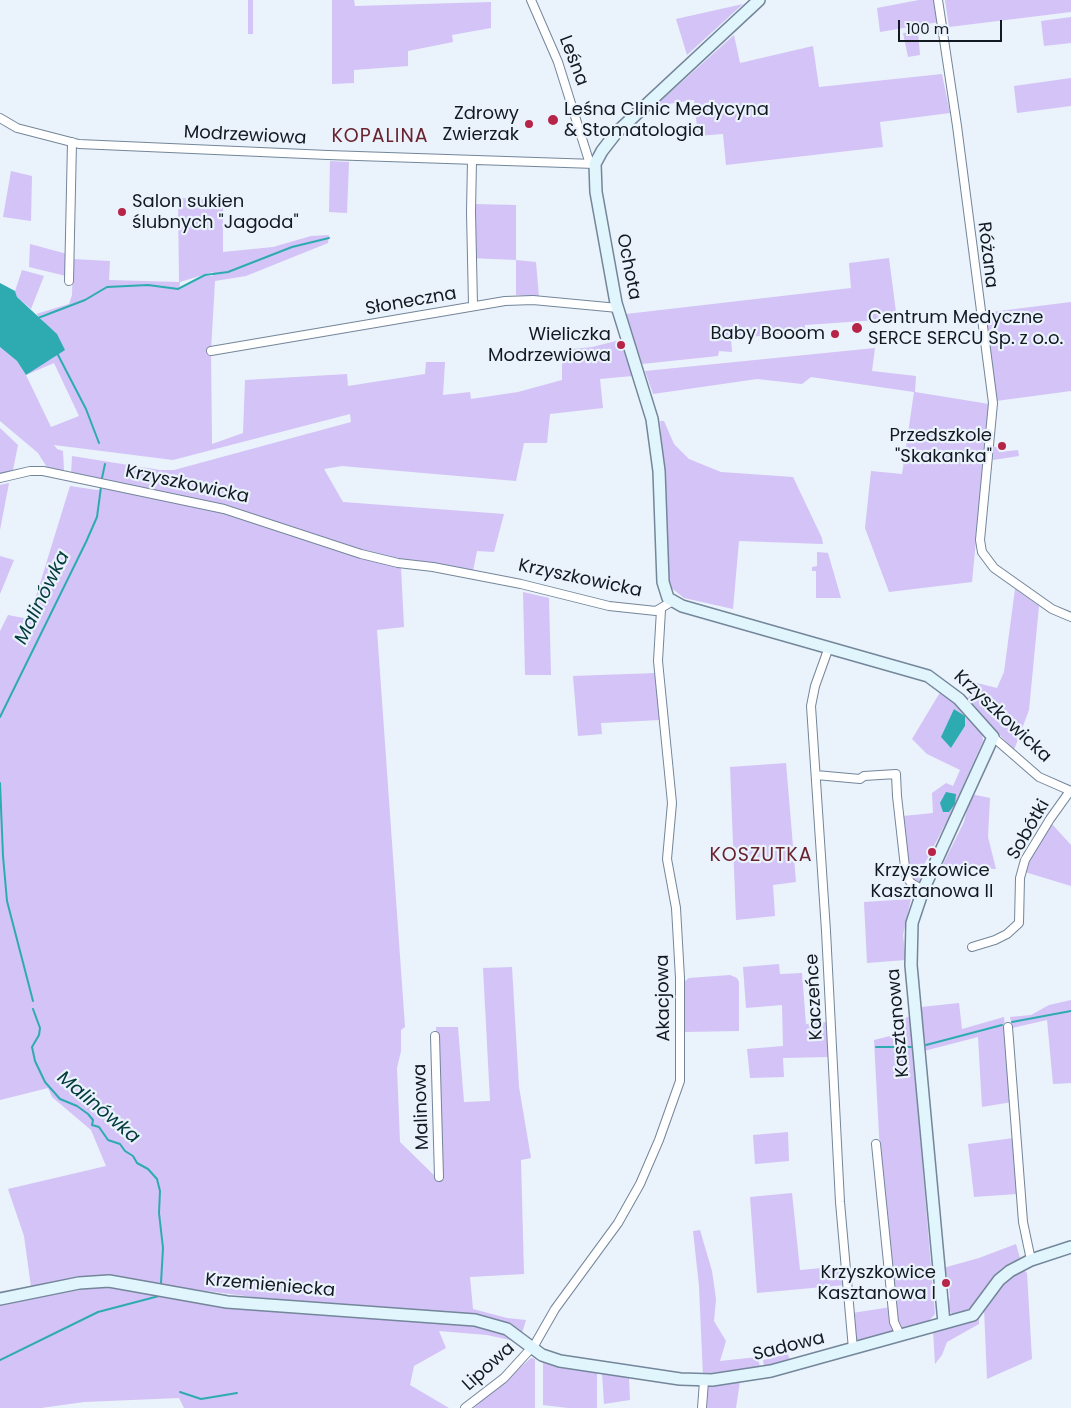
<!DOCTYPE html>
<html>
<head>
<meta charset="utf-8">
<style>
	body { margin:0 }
	#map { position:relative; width:1071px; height:1408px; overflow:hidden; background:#eaf2fb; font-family:Poppins,sans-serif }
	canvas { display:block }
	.scale { position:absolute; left:898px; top:20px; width:104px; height:22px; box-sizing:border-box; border:2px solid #121921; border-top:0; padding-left:6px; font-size:15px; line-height:18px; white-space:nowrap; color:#121921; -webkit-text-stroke:4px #eaf2fb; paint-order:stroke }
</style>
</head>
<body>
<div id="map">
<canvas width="1071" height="1408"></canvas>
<div class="scale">100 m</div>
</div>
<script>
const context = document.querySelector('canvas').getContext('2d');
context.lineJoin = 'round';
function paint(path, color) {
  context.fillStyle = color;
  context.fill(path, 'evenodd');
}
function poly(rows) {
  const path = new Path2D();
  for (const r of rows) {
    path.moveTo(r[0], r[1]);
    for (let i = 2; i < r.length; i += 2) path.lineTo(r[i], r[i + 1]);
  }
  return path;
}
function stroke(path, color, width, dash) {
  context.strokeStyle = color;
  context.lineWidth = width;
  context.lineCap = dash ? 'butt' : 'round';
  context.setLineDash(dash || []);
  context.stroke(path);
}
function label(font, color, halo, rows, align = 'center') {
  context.font = font + ' Poppins,sans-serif';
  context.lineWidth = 4.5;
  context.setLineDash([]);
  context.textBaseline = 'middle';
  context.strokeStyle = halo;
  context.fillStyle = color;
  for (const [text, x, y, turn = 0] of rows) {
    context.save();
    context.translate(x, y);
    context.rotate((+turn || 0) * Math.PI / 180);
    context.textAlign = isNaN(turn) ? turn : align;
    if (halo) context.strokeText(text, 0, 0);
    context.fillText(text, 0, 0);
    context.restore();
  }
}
paint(poly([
	[248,0,253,0,253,34,248,34],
	[332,0,354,0,355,6,491,2,491,28,452,35,453,42,408,51,408,66,354,70,354,83,332,84],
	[919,0,935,0,939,22,880,32,877,8],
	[945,0,1071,0,1071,12,949,27],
	[743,4,687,55,676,19],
	[1071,17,1071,43,1044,46,1041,21],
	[918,32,920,55,908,57,903,33],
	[734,35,740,63,813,46,819,87,942,74,950,113,880,122,883,147,726,165,723,134,698,136,694,100,655,106],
	[1071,78,1071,106,1017,113,1014,86],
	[330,161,349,162,347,213,329,212],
	[11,171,32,176,31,221,3,217],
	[178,198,223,200,223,252,273,247,311,236,329,235,328,243,246,276,215,281,211,350,212,444,243,433,245,380,347,374,348,386,425,374,426,362,445,362,443,395,470,392,471,399,518,392,562,380,562,350,592,347,620,340,632,376,600,379,603,408,550,414,547,443,524,443,516,481,342,466,324,469,343,502,504,514,494,552,477,551,473,571,427,562,391,559,334,543,244,512,71,475,72,456,160,470,174,470,351,422,350,414,173,460,54,445,57,449,63,451,64,470,61,472,48,469,38,453,0,421,0,347,17,361,26,375,38,366,44,322,36,314,69,304,72,295,73,259,110,261,109,280,179,282],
	[213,272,213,276,205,276,179,290,180,282],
	[54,363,79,416,51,427,26,375],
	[473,204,516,205,516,260,536,262,539,297,516,295,516,260,470,258],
	[30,244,67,254,66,276,29,267],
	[889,258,896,312,879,314,878,320,805,325,805,331,731,339,732,352,719,351,718,356,642,364,626,314,851,288,849,263],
	[22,270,44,276,31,309,17,297,15,291],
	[1071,302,1071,391,996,401,983,313],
	[875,348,872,371,916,376,915,392,989,404,972,582,889,592,865,528,871,471,902,474,914,392,811,377,802,384,757,379,653,394,645,371],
	[660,421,664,421,674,444,689,459,721,472,793,477,822,538,823,544,739,541,733,609,684,598,669,586,667,513],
	[0,428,18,445,13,470,0,474],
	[994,447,998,447,999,452,1018,450,1019,456,993,460],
	[9,483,0,530,0,485],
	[70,486,97,490,106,488,214,508,239,515,305,540,401,568,404,627,377,630,405,1027,401,1030,401,1051,397,1068,400,1142,440,1181,436,1027,458,1027,464,1102,490,1101,483,968,512,967,519,1087,531,1158,521,1160,524,1274,470,1277,473,1309,507,1318,526,1320,522,1333,487,1317,253,1297,92,1276,31,1287,24,1236,8,1189,106,1166,91,1130,52,1097,48,1088,0,1100,0,631,8,615,29,619],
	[817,552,828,553,841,598,816,598,816,571,812,571,812,567,817,566],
	[0,556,14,560,0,594],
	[1015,589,1039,606,1029,710,1014,750,967,700,977,683,997,688,1004,672],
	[523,592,549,598,551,675,525,675],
	[656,673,660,720,601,723,602,734,578,736,573,676],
	[942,689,966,712,965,716,982,733,983,741,949,817,923,867,919,882,913,880,910,871,903,816,933,813,932,793,946,783,953,786,960,770,927,754,912,739],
	[954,709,965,716,965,726,951,748],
	[786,763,796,882,773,885,775,916,736,920,730,767],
	[971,794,990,798,988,837,996,869,942,866,964,822,968,806,966,804],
	[1051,823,1071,845,1071,886,1025,872,1029,861],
	[911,899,903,935,906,960,867,963,864,902],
	[779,964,780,974,802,973,806,1024,826,1022,828,1057,783,1058,784,1077,750,1078,747,1049,783,1046,782,1005,746,1008,743,967],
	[730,975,737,978,739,982,739,1031,684,1032,685,981,689,978],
	[1071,1000,1071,1083,1053,1084,1047,1020,1012,1028,1010,1017,1031,1015,1049,1005],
	[959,1003,962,1029,1004,1017,1012,1102,982,1107,978,1037,924,1051,921,1007],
	[910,1016,935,1314,928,1322,900,1329,896,1321,880,1154,874,1040,902,1033,903,1019],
	[788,1132,789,1161,755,1164,753,1135],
	[1014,1138,1017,1194,974,1197,968,1144],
	[792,1193,800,1270,843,1266,845,1285,757,1293,750,1197],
	[700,1230,712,1271,716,1299,714,1321,726,1341,720,1361,758,1357,760,1368,703,1376,699,1286,693,1231],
	[1016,1244,1020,1258,1001,1269,991,1281,977,1304,961,1313,952,1314,948,1309,950,1296,947,1275,943,1268,979,1258],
	[1023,1269,1027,1273,1032,1359,987,1379,984,1308,1000,1285],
	[101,1286,150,1290,172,1298,240,1309,481,1324,501,1331,519,1342,487,1335,439,1331,446,1348,414,1366,410,1385,449,1408,184,1408,179,1398,84,1402,41,1408,0,1408,0,1304],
	[891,1307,894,1331,855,1342,852,1313],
	[979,1315,979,1324,947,1342,942,1355,935,1364,933,1330],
	[788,1354,790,1360,764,1367,763,1360],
	[531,1358,535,1359,535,1408,474,1408],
	[543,1363,597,1372,597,1408,568,1408,543,1405],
	[602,1373,629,1378,630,1400,604,1404],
	[740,1381,736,1408,707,1408,708,1386]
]), '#d3c3f7');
paint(poly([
	[0,283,15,291,17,297,57,334,65,350,26,375,17,361,0,347],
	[954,709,965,716,965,726,951,748,941,737],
	[946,792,956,794,955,804,949,812,943,812,940,803]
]), '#2eabb0');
stroke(poly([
	[38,318,85,300,107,287,148,285,178,289,205,275,228,272,292,247,329,238],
	[57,353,86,409,99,443],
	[102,478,105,464],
	[0,717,86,542,97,517,101,487],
	[0,783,3,856,7,901,33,1001],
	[33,1009,40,1028,39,1035,32,1047,35,1061,45,1082,60,1099,77,1106,88,1114,93,1120,92,1125,99,1127,108,1140,120,1144,125,1151,133,1156,137,1163,148,1169,157,1179,160,1191,159,1213,163,1248,161,1283],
	[1012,1022,1071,1011],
	[926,1045,1002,1025],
	[876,1047,911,1047],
	[0,1360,98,1312,159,1296],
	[180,1392,201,1399,237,1393]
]), '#2eabb0', 2);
const street = poly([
	[531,0,558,62,590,164],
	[938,0,957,126,993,403,980,540,982,552,994,568,1052,609,1071,617],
	[0,118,17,128,79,144,328,155,595,164],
	[472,160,471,212,473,305],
	[69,281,72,142],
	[211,351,505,301,533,300,618,308],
	[0,478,30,471,43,471,224,509,361,554,398,563,433,567,521,584,609,606,656,611,671,602],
	[829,647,815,686,811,706,826,931,840,1202,853,1349],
	[993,737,1039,777,1071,791],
	[816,775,860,779,864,776,896,774,897,796,906,876,911,883,923,890],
	[972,947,995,940,1007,934,1019,923,1020,878,1025,860,1050,819,1070,791],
	[1008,1027,1023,1222,1031,1260],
	[435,1036,439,1177],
	[876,1144,894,1322,900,1335],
	[465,1408,504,1378,535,1344,555,1309,618,1223,640,1184,659,1140,680,1081,680,978,676,908,667,859,672,803,658,661,661,610],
	[702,1408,704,1381]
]);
const secondary = poly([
	[759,0,616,133,602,151,595,164,596,192,616,303,652,419,659,471,663,582,668,598,682,606,928,676,959,699,993,737,923,890,912,923,911,965,944,1323],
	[0,1299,79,1283,109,1281,227,1302,475,1320,507,1329,542,1355,560,1361,680,1379,712,1380,771,1371,973,1315,999,1280,1010,1271,1031,1260,1071,1247]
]);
stroke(street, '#73869a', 10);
stroke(secondary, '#73869a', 14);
stroke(street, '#fff', 8);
stroke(secondary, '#e1f5fd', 11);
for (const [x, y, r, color] of [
	[553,120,6,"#b62447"],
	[529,124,5,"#b62447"],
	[122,212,5,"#b62447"],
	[857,328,6,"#b62447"],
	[835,334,5,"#b62447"],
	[621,345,5,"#b62447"],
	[1002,446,5,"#b62447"],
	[932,852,5,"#b62447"],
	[946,1283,5,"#b62447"]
]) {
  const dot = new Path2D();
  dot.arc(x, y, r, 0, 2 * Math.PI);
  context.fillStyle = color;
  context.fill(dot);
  stroke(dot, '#eaf2fb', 2);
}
label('18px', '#121921', '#eaf2fb', [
	["Leśna",573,61,69],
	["Modrzewiowa",245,136,3],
	["Różana",987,255,83],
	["Ochota",628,267,79],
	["Słoneczna",411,302,-10],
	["Krzyszkowicka",187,485,12],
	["Krzyszkowicka",580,579,12],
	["Krzyszkowicka",1002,717,43],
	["Sobótki",1029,830,-60],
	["Kaczeńce",815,997,-93],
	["Akacjowa",664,998,-91],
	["Kasztanowa",899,1023,-95],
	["Malinowa",422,1107,-92],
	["Krzemieniecka",270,1286,5],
	["Sadowa",789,1347,-14],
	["Lipowa",489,1367,-42]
]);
label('18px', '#121921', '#eaf2fb', [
	["Leśna Clinic Medycyna",564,110,"left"],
	["& Stomatologia",564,131,"left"],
	["Zdrowy",519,114],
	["Zwierzak",519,135],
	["Salon sukien",132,202,"left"],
	["ślubnych \"Jagoda\"",132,223,"left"],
	["Centrum Medyczne",868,318,"left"],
	["SERCE SERCU Sp. z o.o.",868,339,"left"],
	["Baby Booom",825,334],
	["Wieliczka",611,335],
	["Modrzewiowa",611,356],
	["Przedszkole",992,436],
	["\"Skakanka\"",992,457],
	["Krzyszkowice",932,871,"center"],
	["Kasztanowa II",932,892,"center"],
	["Krzyszkowice",936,1273],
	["Kasztanowa I",936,1294]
], 'right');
context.letterSpacing = '1px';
label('19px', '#69232f', '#eaf2fb', [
	["KOPALINA",380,137],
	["KOSZUTKA",761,856]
]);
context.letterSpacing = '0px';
label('italic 19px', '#023b3e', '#eaf2fb', [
	["Malinówka",43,598,-64],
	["Malinówka",98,1108,40]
]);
</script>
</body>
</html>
